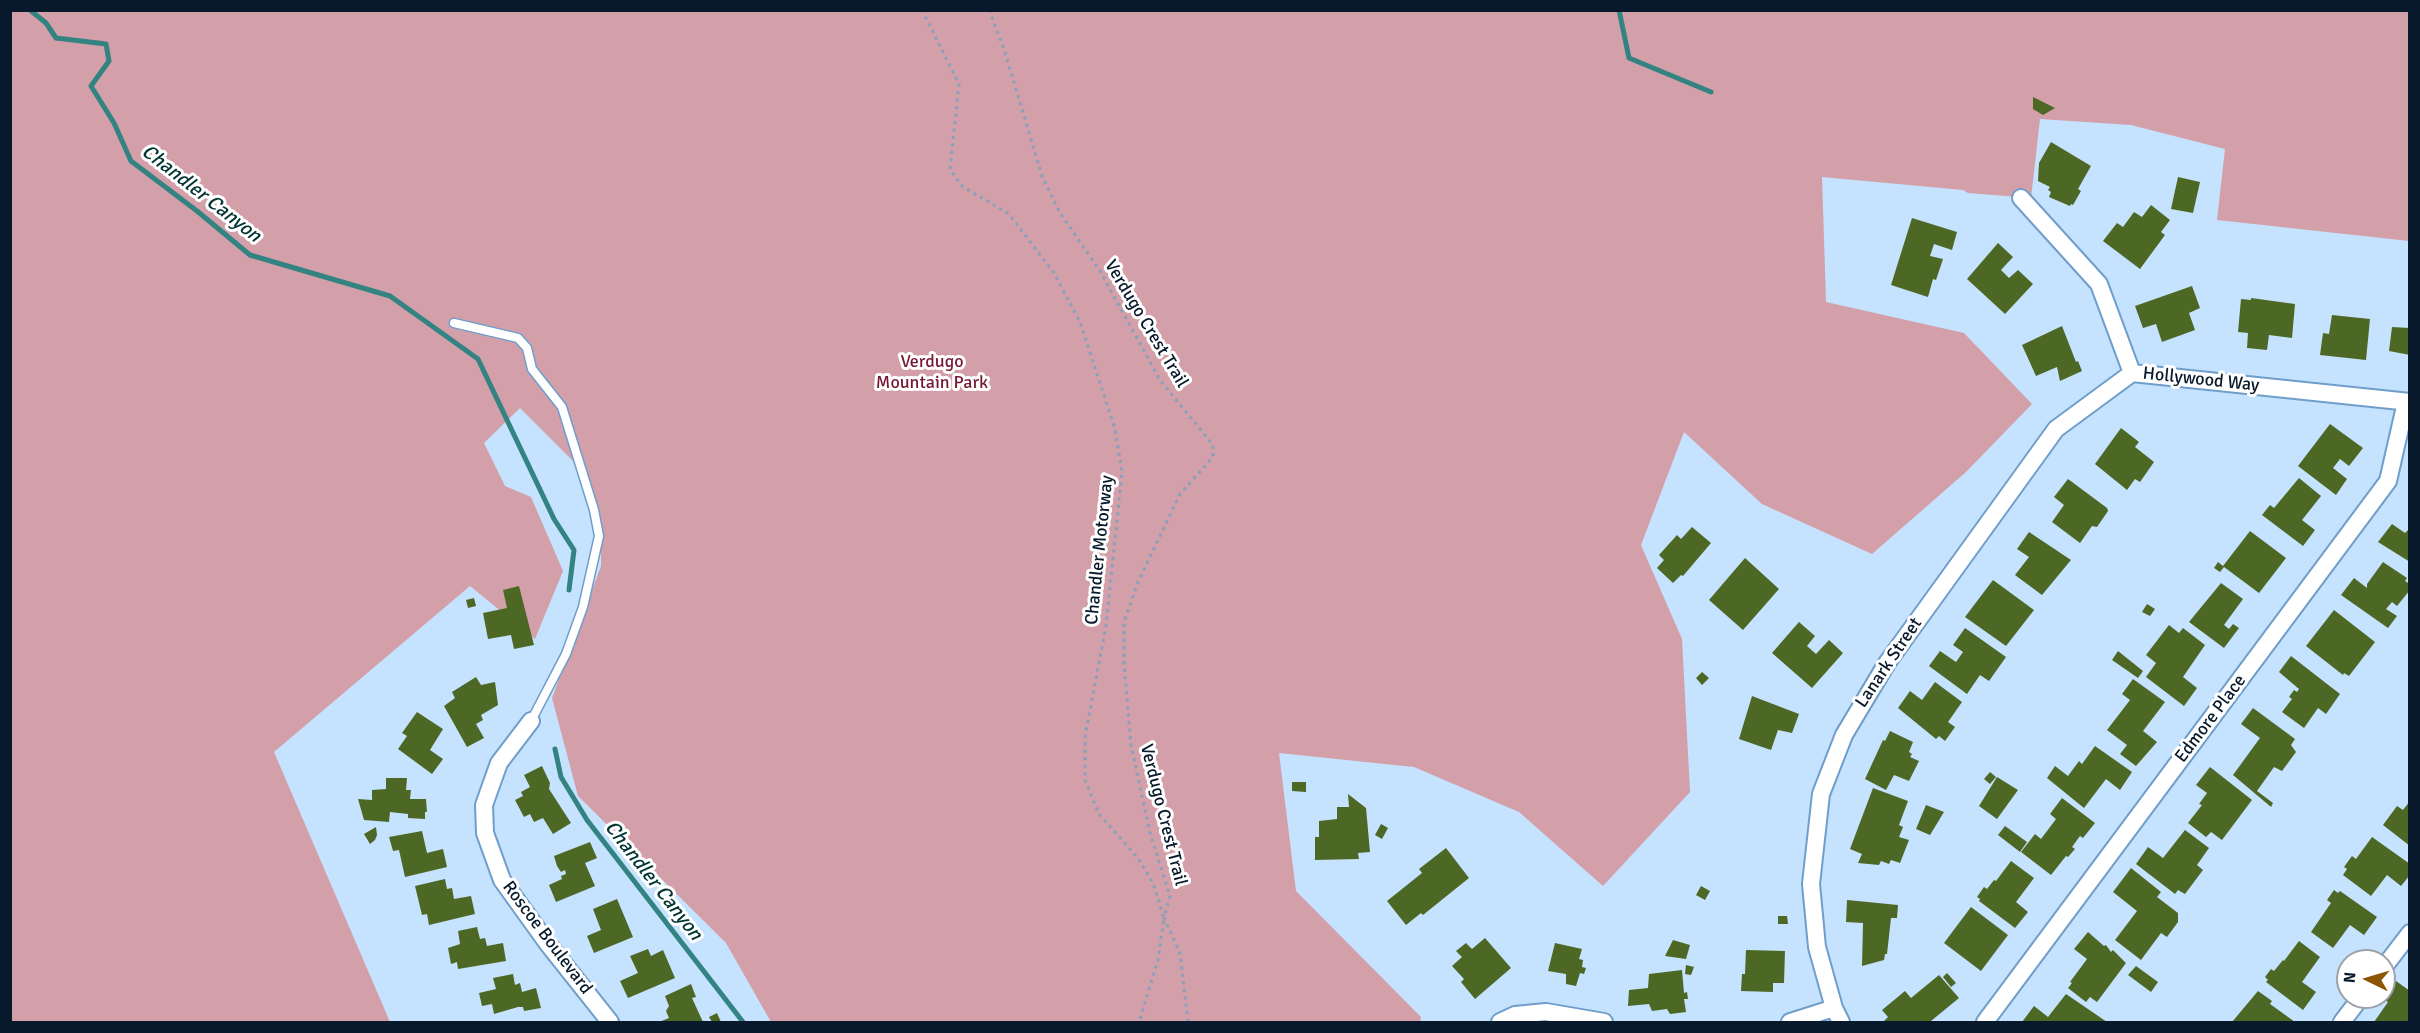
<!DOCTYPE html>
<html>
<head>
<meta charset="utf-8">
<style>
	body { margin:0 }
	#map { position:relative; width:2420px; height:1033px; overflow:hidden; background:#c5e2fe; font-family:Signika,sans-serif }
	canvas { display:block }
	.frame { position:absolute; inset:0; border:12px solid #07192a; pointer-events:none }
	.north { position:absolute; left:2336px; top:949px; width:60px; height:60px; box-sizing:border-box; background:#fff; border:2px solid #9ca3aa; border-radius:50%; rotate:275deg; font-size:16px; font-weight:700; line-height:24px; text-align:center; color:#07192a }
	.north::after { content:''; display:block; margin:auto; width:21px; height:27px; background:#8b5504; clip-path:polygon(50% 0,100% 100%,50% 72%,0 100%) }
</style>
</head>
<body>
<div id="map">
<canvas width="2420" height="1033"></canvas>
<div class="frame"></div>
<div class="north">N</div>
</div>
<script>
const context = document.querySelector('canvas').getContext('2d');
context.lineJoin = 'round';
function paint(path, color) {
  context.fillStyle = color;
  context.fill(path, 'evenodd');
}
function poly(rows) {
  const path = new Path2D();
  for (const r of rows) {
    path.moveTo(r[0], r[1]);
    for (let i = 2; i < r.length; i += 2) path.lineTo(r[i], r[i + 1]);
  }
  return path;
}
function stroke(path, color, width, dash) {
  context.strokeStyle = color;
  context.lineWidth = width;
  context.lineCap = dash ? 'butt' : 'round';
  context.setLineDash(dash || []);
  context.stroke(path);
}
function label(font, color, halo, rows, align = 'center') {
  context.font = font + ' Signika,sans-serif';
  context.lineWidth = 6;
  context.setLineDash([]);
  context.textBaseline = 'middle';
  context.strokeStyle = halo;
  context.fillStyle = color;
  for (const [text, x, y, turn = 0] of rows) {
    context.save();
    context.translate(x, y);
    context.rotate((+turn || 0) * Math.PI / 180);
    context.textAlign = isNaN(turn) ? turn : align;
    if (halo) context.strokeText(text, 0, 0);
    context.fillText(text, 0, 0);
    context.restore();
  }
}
paint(poly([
	[10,11,2409,11,2409,241,2217,220,2225,149,2131,125,2040,119,2031,198,1968,193,1963,190,1822,177,1826,302,1964,333,2032,404,1966,472,1872,554,1762,504,1684,432,1641,545,1682,639,1690,792,1603,886,1519,812,1414,767,1279,753,1296,891,1421,1017,1420,1022,771,1022,726,943,578,796,552,698,601,566,601,531,585,473,520,408,484,443,505,486,531,497,563,571,535,639,470,586,274,752,390,1022,11,1022]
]), '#d39fa8');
stroke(poly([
	[30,10,46,23,56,38,106,44,109,61,91,86,114,123,131,161,197,211,250,255,390,296,478,359,554,519,574,550,569,590],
	[1619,10,1629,58,1711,92],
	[555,749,561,777,587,820,743,1022]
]), '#328382', 5);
paint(poly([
	[2033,97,2055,108,2043,115,2033,109],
	[2051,142,2091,166,2078,189,2081,191,2073,205,2071,204,2070,206,2049,197,2051,192,2048,190,2050,187,2038,181,2039,163],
	[2178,177,2200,182,2193,213,2171,209],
	[2151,205,2170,220,2161,232,2165,235,2140,269,2103,241,2117,223,2123,227,2134,212,2142,217],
	[1912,218,1957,232,1952,250,1934,244,1930,256,1943,259,1936,280,1933,279,1928,297,1891,285],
	[1998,243,2013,257,2001,270,2009,278,2018,270,2033,284,2005,314,1967,279],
	[2192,286,2200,308,2189,313,2195,330,2162,342,2156,324,2143,328,2135,306],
	[2251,298,2295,304,2292,338,2269,335,2267,350,2247,348,2248,333,2238,332,2241,299,2251,300],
	[2332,315,2370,319,2366,360,2320,355,2323,333,2329,334],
	[2062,326,2076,362,2078,361,2082,371,2060,381,2057,367,2036,376,2022,345],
	[2392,327,2410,328,2410,355,2389,351],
	[2330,424,2363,448,2349,466,2340,459,2333,468,2347,479,2336,495,2298,466],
	[2121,428,2139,442,2135,447,2154,462,2140,482,2135,479,2127,490,2095,464],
	[2299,478,2321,496,2302,520,2315,530,2303,546,2262,515,2270,505,2274,508],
	[2068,479,2107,508,2108,511,2097,527,2092,526,2080,543,2052,522,2064,505,2054,497],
	[2392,524,2405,533,2410,528,2410,562,2378,542],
	[1692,527,1711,543,1683,576,1681,575,1673,583,1657,568,1664,560,1659,555,1677,535,1681,539],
	[2250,531,2286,558,2259,593,2224,567,2220,572,2214,568,2218,562,2223,566],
	[2029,532,2071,560,2042,595,2015,575,2029,557,2017,549],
	[1745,558,1779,589,1743,630,1709,600],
	[2383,562,2407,578,2405,581,2410,584,2410,590,2397,606,2392,602,2386,609,2397,616,2388,628,2341,595,2354,578,2367,588,2367,584],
	[1993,580,2034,610,2006,646,1965,617],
	[2221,583,2243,599,2224,625,2229,629,2233,624,2239,628,2224,648,2189,622],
	[519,586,534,645,514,649,511,635,488,639,483,613,507,608,503,590],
	[474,598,476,606,468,608,466,600],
	[2147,604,2155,609,2150,616,2142,612],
	[2334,610,2375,642,2349,676,2344,673,2343,675,2306,646],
	[1799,622,1815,636,1807,646,1816,654,1829,640,1843,653,1812,688,1772,653],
	[2169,625,2179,633,2183,628,2205,645,2183,677,2197,688,2184,706,2146,677,2156,663,2146,655],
	[1965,628,2006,657,1989,681,1980,675,1967,694,1929,666,1940,651,1956,662,1963,652,1953,645],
	[2118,651,2143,671,2138,678,2112,660],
	[2291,656,2340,694,2326,714,2318,708,2304,728,2282,712,2292,699,2289,697,2294,690,2297,692,2299,689,2279,672],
	[1702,672,1709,678,1702,685,1696,678],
	[476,677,481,685,495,682,498,705,481,715,483,720,476,724,484,738,467,747,444,706,455,698,452,692],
	[2133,679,2165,702,2143,731,2157,742,2136,766,2120,754,2127,745,2107,730,2130,700,2122,694],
	[1935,682,1962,702,1948,722,1955,727,1945,741,1939,736,1936,739,1898,708,1910,691,1922,700],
	[1752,696,1799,714,1792,733,1778,730,1771,750,1739,739],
	[2253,708,2295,739,2291,745,2296,752,2282,771,2274,767,2257,791,2273,803,2271,807,2233,775,2260,738,2241,724],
	[417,712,443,729,430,750,443,759,432,774,398,749,407,736,402,733],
	[1890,731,1913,742,1909,752,1912,754,1910,757,1919,761,1909,781,1894,775,1886,790,1865,779,1883,740,1885,741],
	[2095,746,2132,772,2120,790,2106,779,2084,808,2047,778,2055,766,2068,776,2079,761,2082,764],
	[542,766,550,783,549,789,571,823,553,834,543,818,534,822,530,814,524,817,515,800,523,796,521,792,530,787,524,775],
	[2210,767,2252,800,2222,840,2211,832,2206,837,2188,823,2202,805,2199,804,2207,793,2196,785],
	[1990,772,1996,777,1990,784,1984,779],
	[1997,777,2018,790,1997,819,1979,806],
	[386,778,407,778,406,790,411,790,410,799,426,799,427,812,425,812,425,819,408,818,408,814,390,812,389,822,364,820,358,799,372,800,372,790,386,789],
	[1292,782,1306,782,1306,792,1292,791],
	[1873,788,1908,801,1899,825,1903,827,1899,837,1909,840,1900,863,1891,860,1889,864,1881,861,1879,865,1858,863,1862,854,1850,849],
	[1348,794,1366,808,1370,852,1358,853,1359,859,1315,860,1315,837,1319,837,1319,821,1337,819,1337,807,1349,807],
	[2062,798,2095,823,2083,838,2080,836,2072,847,2075,849,2068,857,2066,856,2051,875,2021,852,2035,834,2041,839,2056,819,2050,814],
	[2410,801,2410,846,2383,825,2397,806,2403,810],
	[1926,805,1944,812,1930,835,1916,829],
	[1381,824,1388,828,1382,839,1375,835],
	[2005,826,2027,842,2020,852,1998,835],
	[376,827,377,835,375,840,370,844,364,834],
	[2185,830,2209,848,2197,865,2203,870,2185,894,2178,890,2175,894,2136,864,2148,847,2163,858],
	[422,831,427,853,443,849,447,867,405,877,399,850,393,851,389,837],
	[2372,837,2410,864,2410,875,2401,886,2387,875,2371,896,2343,875,2347,869,2344,867,2352,856,2356,859],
	[590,842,597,858,585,863,595,886,556,902,549,885,562,879,561,876,566,874,565,870,561,872,557,866,554,856],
	[1446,848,1469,878,1423,915,1421,913,1406,925,1387,901,1422,873,1419,869],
	[2011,861,2034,878,2016,902,2028,912,2015,928,1979,901,1980,899,1977,897,1984,887,1987,889,1994,880,1996,881],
	[2131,868,2161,892,2157,897,2178,913,2178,922,2167,937,2161,933,2141,960,2115,940,2137,911,2113,892],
	[445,879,447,889,452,888,454,899,471,896,475,914,429,925,427,914,422,915,415,886],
	[1701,886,1710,891,1705,900,1696,895],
	[2334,890,2338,893,2340,891,2377,917,2364,935,2350,925,2333,948,2311,932,2331,903,2327,900],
	[617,899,633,937,594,953,587,936,601,930,593,909],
	[1847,900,1898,905,1897,918,1891,918,1887,954,1885,954,1884,960,1862,966,1863,923,1846,922],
	[1971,907,2008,935,1981,971,1944,943],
	[1778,916,1787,916,1788,924,1778,924],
	[477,927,480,939,485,938,487,946,503,943,506,961,458,969,457,962,451,964,448,948,460,944,458,931],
	[2088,932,2104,946,2106,945,2111,952,2113,950,2126,963,2097,1002,2090,997,2086,1002,2068,988,2072,983,2070,982,2087,959,2074,949],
	[1485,938,1511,968,1475,999,1461,982,1464,979,1452,966,1462,957,1456,951,1466,943,1472,949],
	[1673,940,1690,945,1686,959,1665,956],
	[2299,941,2320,957,2302,982,2316,992,2303,1010,2266,982,2268,980,2265,977,2271,969,2274,971,2283,960,2284,961],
	[1555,943,1582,949,1579,959,1583,960,1582,967,1586,968,1584,974,1580,973,1576,986,1566,984,1566,974,1548,971],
	[648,949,651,956,663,950,675,978,628,998,620,981,638,973,630,956],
	[1746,950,1785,951,1784,983,1773,983,1773,992,1741,991,1742,974,1745,974],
	[1686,965,1694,967,1691,975,1685,974],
	[2136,966,2158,982,2151,992,2128,975],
	[1682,970,1684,993,1687,992,1688,999,1684,999,1686,1012,1670,1014,1667,1009,1652,1011,1649,1004,1628,1006,1629,990,1648,988,1649,974],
	[1947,973,1956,983,1951,987,1943,977],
	[513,974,515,985,520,983,522,992,536,988,541,1008,524,1011,523,1007,518,1007,494,1014,492,1004,482,1006,479,993,496,989,493,978],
	[1939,975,1959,998,1931,1021,1933,1022,1885,1022,1884,1021,1888,1017,1882,1010,1905,991,1911,998],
	[2396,981,2410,991,2410,1022,2374,1022,2388,1002,2384,1000],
	[691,984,696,997,692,998,703,1022,659,1022,669,1018,666,1011,669,1006,665,996],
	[2258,991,2272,1001,2270,1004,2295,1022,2232,1022],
	[2066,994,2107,1022,2022,1022,2034,1006,2048,1017],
	[717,1013,721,1022,712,1022,709,1017]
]), '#4d6825');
const service = poly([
	[454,323,518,338,527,348,532,369,562,407,594,510,599,536,583,607,566,654,531,721]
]);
const minor = poly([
	[2021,198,2099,284,2132,373,2410,402],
	[531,721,499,763,484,805,485,833,502,880,548,944,610,1022],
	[2384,967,2410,933],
	[1500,1022,1515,1015,1546,1012,1604,1022],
	[1790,1022,1834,1008],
	[1841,1022,1834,1008,1817,947,1811,884,1821,794,1844,735,1887,663,2056,429,2132,373],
	[1985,1022,2388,481,2406,402],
	[2342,1022,2361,997]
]);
stroke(service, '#6f9ecb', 11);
stroke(minor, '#6f9ecb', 20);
stroke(poly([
	[922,10,959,84,950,169,962,186,1009,214,1054,273,1080,322,1115,429,1122,472,1106,626,1085,737,1085,780,1099,814,1138,858,1153,883,1164,918,1158,960,1139,1022],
	[989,10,1004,49,1042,176,1060,213,1100,271,1160,380,1213,445,1213,457,1180,494,1138,582,1124,622,1124,664,1131,745,1150,833,1170,896,1164,918,1180,953,1188,1022]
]), '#87a1b9', 3, [3, 4.5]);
stroke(service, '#fff', 8);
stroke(minor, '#fff', 16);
label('18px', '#07192a', '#fff', [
	["Verdugo Crest Trail",1146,324,59],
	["Hollywood Way",2201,380,6],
	["Chandler Motorway",1100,550,-84],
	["Lanark Street",1889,663,-56],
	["Edmore Place",2211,719,-53],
	["Verdugo Crest Trail",1163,815,76],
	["Roscoe Boulevard",547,938,53]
]);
label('18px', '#761835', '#fff', [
	["Verdugo",932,362],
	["Mountain Park",932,383]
]);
label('italic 20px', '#003532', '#fff', [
	["Chandler Canyon",201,194,38],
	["Chandler Canyon",653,881,52]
]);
</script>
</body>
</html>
